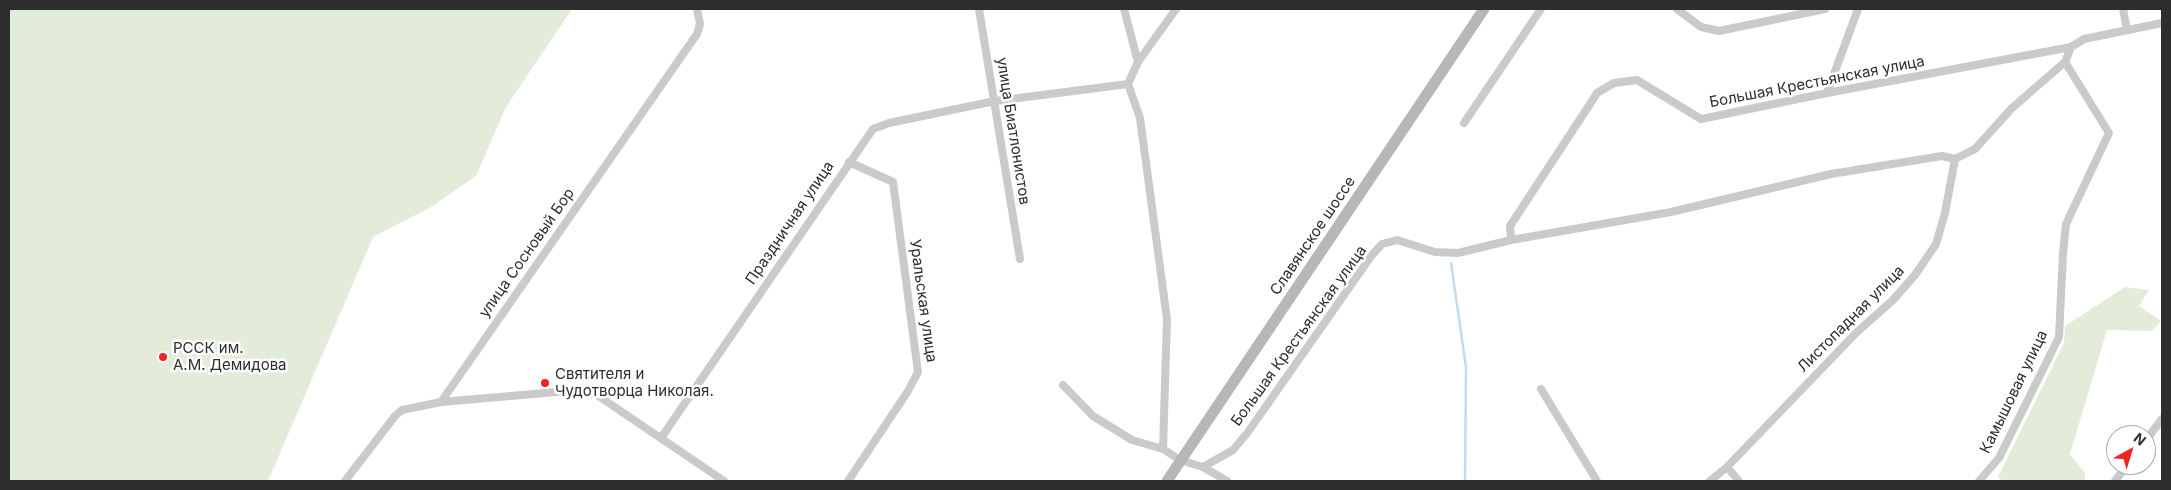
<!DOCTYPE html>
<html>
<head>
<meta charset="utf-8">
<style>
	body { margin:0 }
	#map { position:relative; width:2171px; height:490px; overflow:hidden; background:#fff; font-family:Inter,sans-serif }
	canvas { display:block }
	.frame { position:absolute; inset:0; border:10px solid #2d2d2d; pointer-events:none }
	.north { position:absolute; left:2106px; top:425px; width:50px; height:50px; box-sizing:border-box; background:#fff; border:1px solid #ababab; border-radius:50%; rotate:39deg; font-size:14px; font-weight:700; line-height:20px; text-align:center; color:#2d2d2d }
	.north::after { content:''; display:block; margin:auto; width:18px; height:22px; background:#f12422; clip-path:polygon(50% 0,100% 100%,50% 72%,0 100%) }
</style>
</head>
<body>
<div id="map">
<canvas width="2171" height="490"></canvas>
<div class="frame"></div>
<div class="north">N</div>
</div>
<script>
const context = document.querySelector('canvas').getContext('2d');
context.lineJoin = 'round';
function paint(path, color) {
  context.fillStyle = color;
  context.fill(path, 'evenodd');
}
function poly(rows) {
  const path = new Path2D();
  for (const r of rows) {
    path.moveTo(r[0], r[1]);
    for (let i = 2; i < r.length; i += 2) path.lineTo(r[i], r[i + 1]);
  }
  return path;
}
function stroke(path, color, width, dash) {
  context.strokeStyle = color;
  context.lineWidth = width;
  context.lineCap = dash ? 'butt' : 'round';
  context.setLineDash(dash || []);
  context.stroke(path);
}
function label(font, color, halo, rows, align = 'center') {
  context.font = font + ' Inter,sans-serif';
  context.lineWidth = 5;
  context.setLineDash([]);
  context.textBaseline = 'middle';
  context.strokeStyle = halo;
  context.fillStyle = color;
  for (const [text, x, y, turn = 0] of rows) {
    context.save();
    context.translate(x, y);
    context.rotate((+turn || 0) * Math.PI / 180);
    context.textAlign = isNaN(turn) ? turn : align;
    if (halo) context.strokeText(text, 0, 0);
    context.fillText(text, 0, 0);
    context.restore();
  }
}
paint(poly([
	[9,9,572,9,506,107,476,176,431,207,373,237,268,481,9,481],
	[2125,287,2149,290,2139,306,2161,321,2152,331,2107,330,2070,454,2085,473,2085,481,2003,481,1998,477,2064,343,2065,326]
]), '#e2ecd9');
stroke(poly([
	[1451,263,1466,367,1465,481]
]), '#c4daed', 2.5);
stroke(poly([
	[979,9,1020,259],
	[1124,9,1138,62],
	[1677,9,1701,27,1719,31,1825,9],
	[2123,9,2127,30],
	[1128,84,1140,118,1167,319,1163,449],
	[1128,84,1138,62,1176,9],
	[1827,93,1858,9],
	[1464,123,1541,9],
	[1511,240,1671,212,1831,174,1942,156,1955,159],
	[1063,385,1093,416,1132,440,1163,449,1180,460,1203,467,1227,481],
	[1541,389,1597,481],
	[441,402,580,390,588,392,597,395,724,481],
	[661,438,873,129,889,123,995,101,1128,84],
	[2146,440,2162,419],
	[1203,467,1233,450,1248,432,1372,255,1382,244,1397,240,1435,252,1458,253,1511,240,1510,226,1590,104,1597,93,1614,83,1637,80,1701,119,1827,93,2071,47,2084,39,2162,23],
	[1727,467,1739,481],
	[345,481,395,416,402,410,441,402,697,34,700,24,697,9],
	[848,481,908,391,918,372,893,182,849,162],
	[1710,481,1727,467,1857,332,1893,300,1915,275,1936,244,1945,213,1955,159,1975,149,2012,108,2065,62,2071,47],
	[1979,481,1999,458,2059,337,2063,253,2066,224,2109,133,2065,62],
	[2115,481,2127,465]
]), '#cacaca', 8);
stroke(poly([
	[1167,481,1484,9]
]), '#b7b7b7', 11);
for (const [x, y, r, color] of [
	[163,357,5,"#f12422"],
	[545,383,5,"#f12422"]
]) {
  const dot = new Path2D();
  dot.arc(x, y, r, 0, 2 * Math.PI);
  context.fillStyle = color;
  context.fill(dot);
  stroke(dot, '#fff', 2);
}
label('15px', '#2d2d2d', '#fff', [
	["Большая Крестьянская улица",1817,82,-11],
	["улица Биатлонистов",1013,131,81],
	["Праздничная улица",790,223,-56],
	["Славянское шоссе",1313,236,-56],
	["улица Сосновый Бор",527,253,-55],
	["Уральская улица",923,301,82],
	["Листопадная улица",1851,319,-45],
	["Большая Крестьянская улица",1299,336,-54],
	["Камышовая улица",2014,392,-64]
]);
label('15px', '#2d2d2d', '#fff', [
	["РССК им.",173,348],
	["А.М. Демидова",173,365],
	["Святителя и",555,374],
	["Чудотворца Николая.",555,391]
], 'left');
</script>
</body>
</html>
